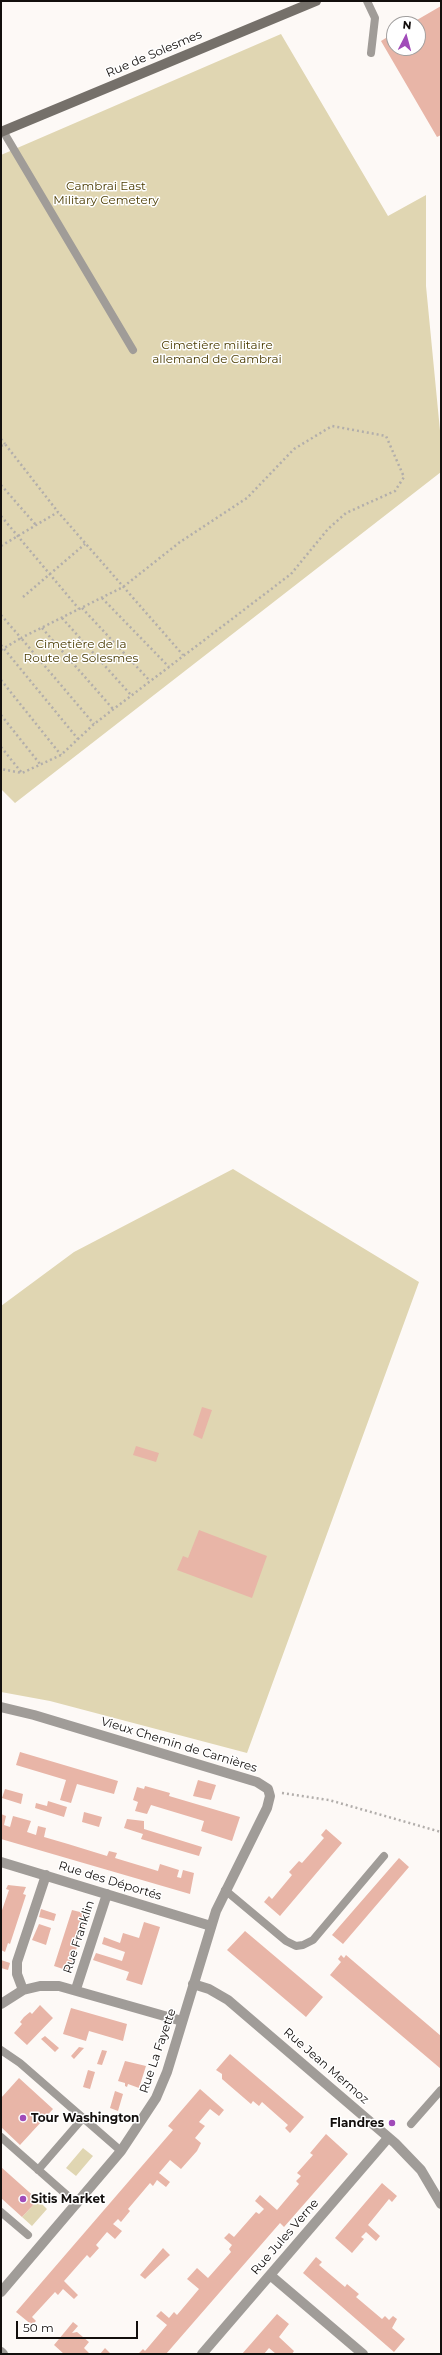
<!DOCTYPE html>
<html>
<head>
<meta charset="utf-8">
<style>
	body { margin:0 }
	#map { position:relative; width:442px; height:2355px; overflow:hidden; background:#fdf9f6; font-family:Montserrat,sans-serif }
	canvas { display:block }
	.frame { position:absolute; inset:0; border:2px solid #130f0d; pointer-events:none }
	.north { position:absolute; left:386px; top:16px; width:40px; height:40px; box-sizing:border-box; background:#fff; border:1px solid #a19f9e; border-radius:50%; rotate:6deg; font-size:11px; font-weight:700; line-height:16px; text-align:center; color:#130f0d }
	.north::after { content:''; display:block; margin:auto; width:14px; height:18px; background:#a14bb9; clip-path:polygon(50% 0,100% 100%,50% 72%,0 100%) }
	.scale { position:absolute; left:16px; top:2321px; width:122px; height:18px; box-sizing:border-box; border:2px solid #130f0d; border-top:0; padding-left:5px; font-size:12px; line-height:14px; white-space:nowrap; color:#130f0d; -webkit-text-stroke:3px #fff; paint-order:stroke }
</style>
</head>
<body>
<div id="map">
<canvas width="442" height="2355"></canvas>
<div class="frame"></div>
<div class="north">N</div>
<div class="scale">50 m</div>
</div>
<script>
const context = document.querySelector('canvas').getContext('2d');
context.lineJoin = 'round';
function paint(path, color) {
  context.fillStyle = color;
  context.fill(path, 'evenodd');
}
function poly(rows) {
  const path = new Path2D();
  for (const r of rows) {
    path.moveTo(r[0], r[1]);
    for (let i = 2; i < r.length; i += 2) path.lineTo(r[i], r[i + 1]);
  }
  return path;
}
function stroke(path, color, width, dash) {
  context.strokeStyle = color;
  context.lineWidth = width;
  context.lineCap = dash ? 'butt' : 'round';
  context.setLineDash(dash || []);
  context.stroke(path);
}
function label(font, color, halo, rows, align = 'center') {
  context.font = font + ' Montserrat,sans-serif';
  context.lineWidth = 3;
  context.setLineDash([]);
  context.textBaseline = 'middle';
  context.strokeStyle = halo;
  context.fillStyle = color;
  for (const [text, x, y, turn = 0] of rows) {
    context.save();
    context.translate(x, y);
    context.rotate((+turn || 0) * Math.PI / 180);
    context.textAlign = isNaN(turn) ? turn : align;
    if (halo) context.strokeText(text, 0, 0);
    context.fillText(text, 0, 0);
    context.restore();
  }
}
paint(poly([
	[281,34,388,216,426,195,426,286,441,441,441,472,15,803,1,789,1,155],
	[233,1169,419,1282,247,1753,50,1701,1,1692,1,1306,74,1252],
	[83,2148,93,2156,76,2176,66,2168],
	[38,2200,47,2209,32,2226,22,2217]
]), '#e0d6b2');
paint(poly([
	[441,6,441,135,437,137,381,41,394,33,394,48,418,48,418,24,410,24],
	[202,1407,212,1410,202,1439,193,1435],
	[136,1446,159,1453,156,1462,133,1455],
	[199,1530,267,1556,252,1598,177,1570,183,1556,188,1558],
	[20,1752,118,1781,114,1794,77,1784,71,1803,60,1800,66,1780,16,1765],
	[198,1780,216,1785,211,1800,193,1796],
	[145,1786,170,1793,169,1796,240,1817,232,1841,201,1831,204,1821,151,1805,147,1814,135,1811,138,1802,133,1800,137,1787,144,1789],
	[5,1789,23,1794,21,1804,2,1798],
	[48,1801,67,1807,64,1817,35,1808,36,1803,47,1806],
	[84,1812,102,1817,99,1827,82,1822],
	[1,1814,6,1816,4,1825,10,1827,13,1816,31,1821,27,1832,36,1835,38,1826,46,1828,44,1837,68,1844,107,1856,109,1851,117,1853,115,1858,158,1871,160,1864,179,1870,177,1877,181,1878,183,1870,194,1873,190,1894,1,1839],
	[127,1819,144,1821,144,1829,202,1847,199,1856,141,1839,143,1834,124,1828],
	[326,1829,342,1843,280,1916,264,1902,269,1896,272,1899,292,1875,289,1872,299,1861,302,1863,324,1838,321,1835],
	[399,1858,409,1867,343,1944,332,1935],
	[8,1885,26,1887,23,1894,26,1895,10,1944,8,1943,5,1952,1,1950,1,1913,9,1890,6,1889],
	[41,1909,56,1914,54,1921,39,1917],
	[72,1910,88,1914,69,1971,54,1966],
	[144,1922,160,1927,142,1985,126,1980,129,1972,93,1960,96,1953,122,1961,125,1952,102,1944,104,1937,120,1943,123,1933,139,1938],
	[39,1924,51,1928,46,1945,32,1940],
	[245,1931,323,1997,306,2017,227,1950],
	[341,1955,344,1958,346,1955,441,2036,441,2069,330,1975,341,1962,338,1959],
	[1,1960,10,1963,8,1970,1,1968],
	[40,2005,53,2018,27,2045,14,2033,22,2024,20,2022,24,2017,30,2012,32,2014],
	[71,2008,127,2024,123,2041,89,2031,86,2041,63,2034],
	[45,2036,59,2048,55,2052,41,2039],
	[79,2047,84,2048,74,2059,71,2056],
	[102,2050,107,2051,102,2065,97,2064],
	[230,2054,304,2117,290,2133,285,2128,288,2125,262,2102,259,2106,253,2101,251,2104,222,2079,222,2074,216,2070],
	[125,2061,146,2066,139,2088,128,2084,127,2087,125,2086,125,2083,118,2081],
	[88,2070,95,2072,90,2089,83,2087],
	[19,2078,53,2109,20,2145,1,2127,1,2098],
	[200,2089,224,2110,219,2116,210,2109,199,2122,205,2126,195,2138,201,2143,197,2151,181,2169,170,2160,159,2173,170,2182,166,2187,157,2180,153,2186,150,2183,128,2209,130,2211,121,2222,118,2219,113,2224,122,2231,115,2239,107,2232,96,2245,99,2248,90,2258,87,2255,64,2281,78,2295,74,2299,63,2289,58,2295,55,2292,32,2317,36,2321,32,2325,16,2312,173,2130,168,2126],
	[115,2091,123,2094,118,2111,110,2108],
	[326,2134,348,2154,284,2227,280,2223,166,2354,138,2354,143,2349,145,2351,167,2325,156,2316,161,2311,169,2318,174,2312,177,2315,199,2289,187,2279,197,2268,208,2278,231,2252,229,2249,232,2245,224,2238,229,2233,234,2237,256,2212,259,2214,264,2209,255,2201,260,2195,277,2210,299,2184,296,2181,301,2176,297,2173,313,2155,310,2153],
	[1,2167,38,2200,22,2217,1,2198],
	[382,2183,397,2196,392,2202,389,2199,368,2225,380,2236,376,2241,366,2232,361,2237,364,2239,352,2253,335,2238],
	[163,2248,170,2255,145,2279,140,2275],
	[316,2257,322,2262,319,2265,345,2287,347,2284,359,2294,356,2297,382,2319,385,2316,389,2320,393,2316,397,2319,392,2328,405,2339,394,2352,303,2273],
	[277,2314,289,2324,279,2337,294,2351,292,2354,276,2354,269,2348,264,2354,242,2354],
	[73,2322,78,2326,72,2333,77,2332,89,2342,84,2348,90,2354,64,2354,54,2345],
	[105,2348,110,2353,110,2354,100,2354]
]), '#e8b5a7');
stroke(poly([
	[1,439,5,444],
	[1,446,5,444,58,512],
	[1,485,36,525],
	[1,516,79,609],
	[1,546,58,512,183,655],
	[23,597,85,544],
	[102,598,169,667],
	[82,608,150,681],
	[1,615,21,638,123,587,180,542,247,498,294,449,332,426,386,436,404,477,395,491,346,513,328,529,291,574,94,724,61,755,22,773,1,769],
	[62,618,131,695],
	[42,628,113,709],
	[1,645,78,739],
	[1,650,21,638,94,724],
	[1,680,61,755],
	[1,715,40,764],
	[1,747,22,773],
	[282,1793,329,1800,441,1832]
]), '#b2aeab', 2.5, [2, 3]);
stroke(poly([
	[367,1,375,18,371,53],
	[3,131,133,350],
	[225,1890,286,1941,296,1946,303,1945,313,1940,384,1856],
	[1,2050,20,2063,121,2151],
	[411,2124,441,2090],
	[1,2137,77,2204],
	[38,2170,83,2118],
	[1,2212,28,2235]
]), '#a09c98', 8);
stroke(poly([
	[1,1707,34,1715,257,1782,268,1789,270,1796,267,1808,216,1911,167,2072,156,2098,121,2151,1,2292],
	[1,1862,211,1926],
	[193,1984,209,1989,228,2000,395,2143,421,2170,441,2204],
	[76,1989,107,1894],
	[23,1990,17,1974,17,1962,46,1875],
	[1,2004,23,1990,40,1986,59,1986,182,2021],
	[270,2275,363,2354],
	[1,2352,3,2354],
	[202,2354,388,2138]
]), '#a09c98', 10);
stroke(poly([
	[1,132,316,1]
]), '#75706a', 10);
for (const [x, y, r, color] of [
	[23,2118,4,"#a14bb9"],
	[392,2123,4,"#a14bb9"],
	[23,2199,4,"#a14bb9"]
]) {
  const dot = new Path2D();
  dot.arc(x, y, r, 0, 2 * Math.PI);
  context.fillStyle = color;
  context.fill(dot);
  stroke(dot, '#fff', 1.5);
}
label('12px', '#130f0d', '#fff', [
	["Rue de Solesmes",154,54,-23],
	["Vieux Chemin de Carnières",179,1745,17],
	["Rue des Déportés",110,1881,17],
	["Rue Franklin",79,1937,-72],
	["Rue La Fayette",158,2051,-71],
	["Rue Jean Mermoz",326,2066,41],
	["Rue Jules Verne",285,2237,-49]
]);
label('12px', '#4a3b00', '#fff', [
	["Cambrai East",106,186],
	["Military Cemetery",106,200],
	["Cimetière militaire",217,345],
	["allemand de Cambrai",217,359],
	["Cimetière de la",81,644],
	["Route de Solesmes",81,658]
]);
label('bold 12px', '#130f0d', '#fff', [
	["Tour Washington",31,2118],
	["Flandres",384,2123,"right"],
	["Sitis Market",31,2199]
], 'left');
</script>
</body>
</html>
